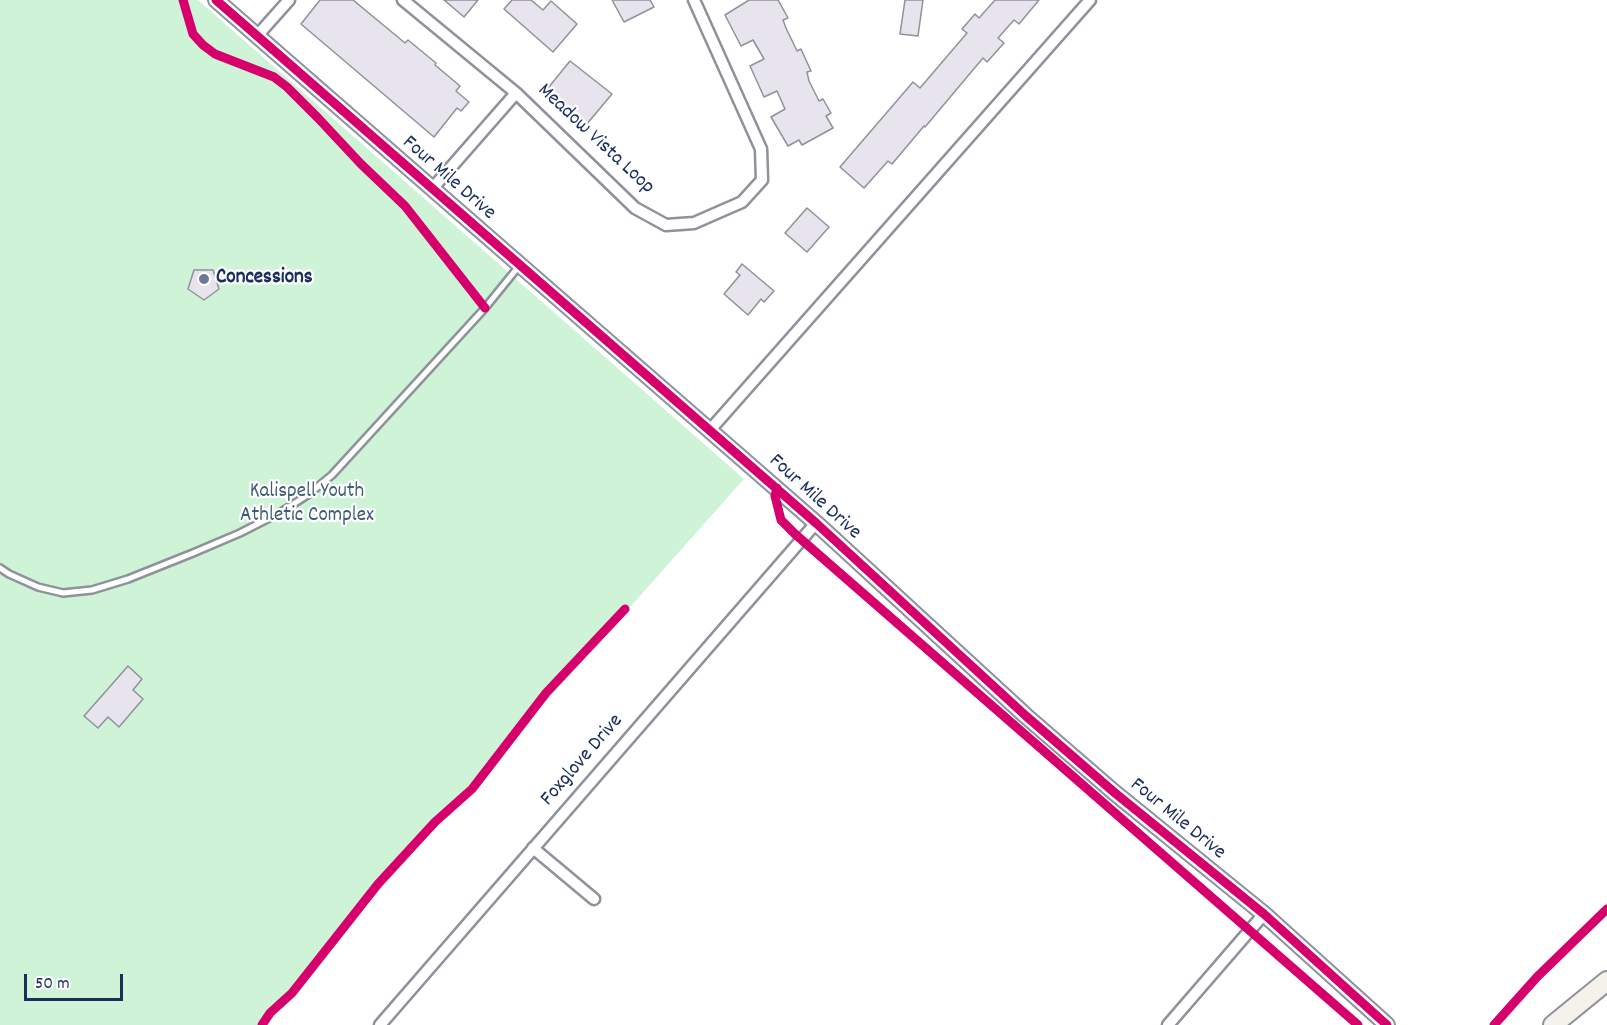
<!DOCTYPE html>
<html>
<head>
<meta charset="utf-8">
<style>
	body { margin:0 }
	#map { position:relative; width:1607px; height:1025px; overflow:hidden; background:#fff; font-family:Dekko,sans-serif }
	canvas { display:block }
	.scale { position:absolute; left:24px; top:974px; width:99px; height:27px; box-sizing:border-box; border:3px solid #1b2f5e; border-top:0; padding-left:8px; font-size:18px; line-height:21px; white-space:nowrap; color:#1b2f5e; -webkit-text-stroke:4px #fff; paint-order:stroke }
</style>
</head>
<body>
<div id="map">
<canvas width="1607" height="1025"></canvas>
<div class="scale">50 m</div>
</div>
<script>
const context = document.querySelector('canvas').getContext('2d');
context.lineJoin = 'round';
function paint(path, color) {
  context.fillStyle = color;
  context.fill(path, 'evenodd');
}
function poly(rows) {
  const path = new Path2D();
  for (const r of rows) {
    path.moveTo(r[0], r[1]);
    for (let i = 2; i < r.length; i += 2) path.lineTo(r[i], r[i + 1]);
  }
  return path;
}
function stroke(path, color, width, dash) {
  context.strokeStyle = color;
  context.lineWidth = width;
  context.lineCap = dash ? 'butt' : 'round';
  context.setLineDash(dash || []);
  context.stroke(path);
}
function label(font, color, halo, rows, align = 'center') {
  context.font = font + ' Dekko,sans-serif';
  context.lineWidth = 4.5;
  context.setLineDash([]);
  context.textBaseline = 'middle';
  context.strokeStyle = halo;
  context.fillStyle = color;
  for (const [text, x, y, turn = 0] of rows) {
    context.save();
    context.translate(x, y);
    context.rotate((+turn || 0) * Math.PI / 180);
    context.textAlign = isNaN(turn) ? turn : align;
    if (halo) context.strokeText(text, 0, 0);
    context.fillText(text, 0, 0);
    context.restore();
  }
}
paint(poly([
	[0,0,198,0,744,479,258,1025,0,1025]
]), '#cef3d6');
const building = poly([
	[320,0,353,0,405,43,408,40,436,63,435,65,460,86,456,91,469,102,461,111,457,108,434,137,301,24,320,0],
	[444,0,478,0,464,17,444,0],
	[512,0,531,0,543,10,551,1,577,24,553,52,504,9,512,0],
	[612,0,650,0,654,7,624,22,612,0],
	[749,0,778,0,788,18,783,20,786,28,797,51,801,49,811,71,807,72,809,81,819,101,823,99,831,113,826,116,833,128,802,145,799,140,788,146,771,117,785,109,777,91,764,97,750,66,764,59,753,40,741,46,725,15,749,0],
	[905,0,923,0,918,36,900,34,905,0],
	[995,0,1039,0,1019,24,1014,20,998,38,1004,43,987,62,983,58,925,127,924,126,892,164,888,161,864,188,840,167,913,82,920,88,967,33,962,29,975,14,979,18,995,0],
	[570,61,612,94,586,125,544,93,570,61],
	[807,208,829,227,807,252,785,233,807,208],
	[742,264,774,291,764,302,761,299,748,315,724,294,740,275,736,272,742,264],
	[194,270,213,270,219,289,204,300,188,289,194,270],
	[128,666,142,679,133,690,143,699,119,727,108,717,98,728,84,716,128,666]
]);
paint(building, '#e8e4ed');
stroke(building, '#8e929a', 1.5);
const service = poly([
	[0,568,9,574,38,587,63,593,92,590,128,579,193,553,240,533,281,512,309,494,332,475,485,308,519,266]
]);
const minor = poly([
	[403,0,516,93,635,208,666,225,694,223,742,202,762,180,761,149,694,0],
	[257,36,289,0],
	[432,189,516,93],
	[710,430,1090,0],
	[533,848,594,899],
	[380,1025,816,523],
	[1168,1025,1264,914]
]);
const tertiary = poly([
	[216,0,816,523,1026,716,1115,793,1264,914,1387,1025]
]);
const trunk = poly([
	[1553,1025,1607,981]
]);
stroke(service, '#8e929a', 10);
stroke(minor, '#8e929a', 15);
stroke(tertiary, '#8e929a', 18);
stroke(trunk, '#8e929a', 22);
stroke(service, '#fff', 5);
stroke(minor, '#fff', 10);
stroke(tertiary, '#fff', 14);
stroke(trunk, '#f5f1eb', 18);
stroke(poly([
	[183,0,193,34,203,45,215,54,274,77,287,87,318,118,361,164,405,206,485,308],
	[216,0,816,523,1026,716,1115,793,1264,914,1387,1025],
	[777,488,775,496,781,520,795,534,1358,1025],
	[262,1025,270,1013,292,993,378,884,435,822,472,789,546,693,625,609],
	[1494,1025,1537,977,1607,909]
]), '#d6006c', 9);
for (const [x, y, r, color] of [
	[204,279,6,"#6b7896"]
]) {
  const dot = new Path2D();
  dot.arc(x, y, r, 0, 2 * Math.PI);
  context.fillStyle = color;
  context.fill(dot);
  stroke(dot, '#fff', 2);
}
label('21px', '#1b2f5e', '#fff', [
	["Meadow Vista Loop",595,140,43],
	["Four Mile Drive",448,179,41],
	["Four Mile Drive",814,498,42],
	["Foxglove Drive",583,761,-49],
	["Four Mile Drive",1177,820,39]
]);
label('bold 21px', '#1b2f5e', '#fff', [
	["Concessions",216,279]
], 'left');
label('21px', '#3e5e74', '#fff', [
	["Kalispell Youth",307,493],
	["Athletic Complex",307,517]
]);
</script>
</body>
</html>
